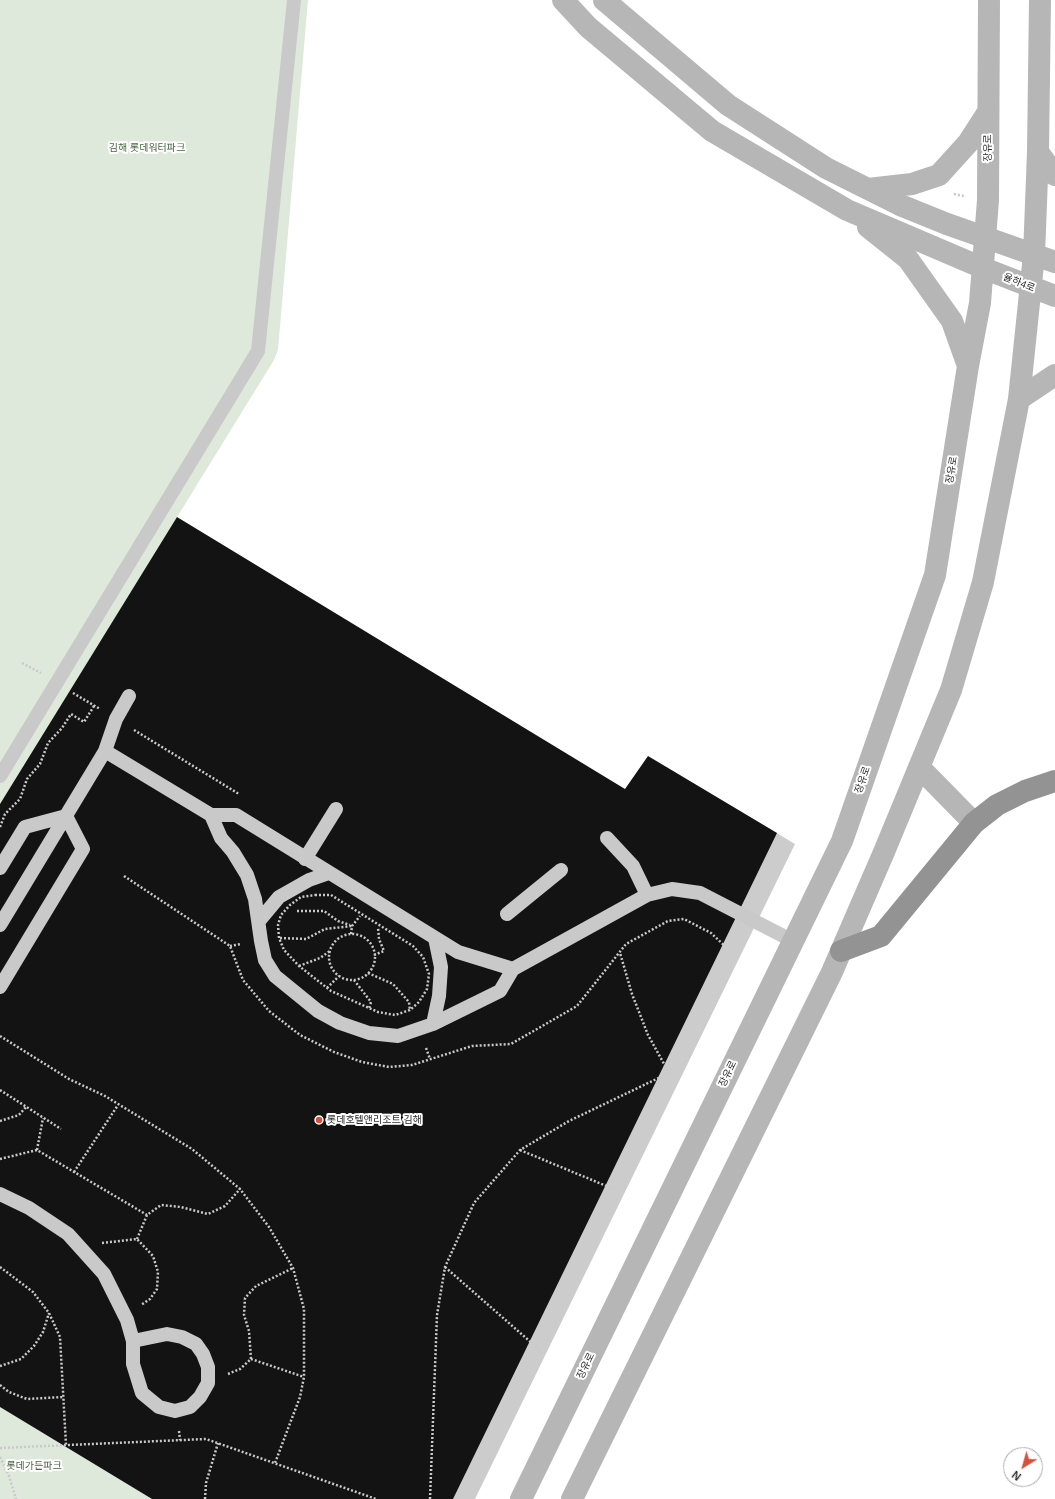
<!DOCTYPE html>
<html>
<head>
<meta charset="utf-8">
<style>
	body { margin:0 }
	#map { position:relative; width:1055px; height:1499px; overflow:hidden; background:#fff; font-family:Helvetica,sans-serif }
	canvas { display:block }
	.north { position:absolute; left:1003px; top:1447px; width:40px; height:40px; box-sizing:border-box; background:#fff; border:1px solid #ababab; border-radius:50%; rotate:217deg; font-size:11px; font-weight:700; line-height:16px; text-align:center; color:#2c2c2c }
	.north::after { content:''; display:block; margin:auto; width:14px; height:18px; background:#d7503b; clip-path:polygon(50% 0,100% 100%,50% 72%,0 100%) }
</style>
</head>
<body>
<div id="map">
<canvas width="1055" height="1499"></canvas>
<div class="north">N</div>
</div>
<script>
const context = document.querySelector('canvas').getContext('2d');
context.lineJoin = 'round';
function paint(path, color) {
  context.fillStyle = color;
  context.fill(path, 'evenodd');
}
function poly(rows) {
  const path = new Path2D();
  for (const r of rows) {
    if (r.length === 3) {
      path.moveTo(r[0] + r[2], r[1]);
      path.arc(r[0], r[1], r[2], 0, 2 * Math.PI);
      continue;
    }
    path.moveTo(r[0], r[1]);
    for (let i = 2; i < r.length; i += 2) path.lineTo(r[i], r[i + 1]);
  }
  return path;
}
function stroke(path, color, width, dash) {
  context.strokeStyle = color;
  context.lineWidth = width;
  context.lineCap = dash ? 'butt' : 'round';
  context.setLineDash(dash || []);
  context.stroke(path);
}
function label(font, color, halo, rows, align = 'center') {
  context.font = font + ' Helvetica,"Noto Sans KR",sans-serif';
  context.lineWidth = 4;
  context.setLineDash([]);
  context.textBaseline = 'middle';
  context.strokeStyle = halo;
  context.fillStyle = color;
  for (const [text, x, y, turn = 0] of rows) {
    context.save();
    context.translate(x, y);
    context.rotate((+turn || 0) * Math.PI / 180);
    context.textAlign = isNaN(turn) ? turn : align;
    if (halo) context.strokeText(text, 0, 0);
    context.fillText(text, 0, 0);
    context.restore();
  }
}
paint(poly([
	[0,0,308,0,278,350,274,360,0,804],
	[0,1407,152,1499,0,1499]
]), '#dfe9db');
paint(poly([
	[666,767,795,844,475,1499,154,1499,0,1406,0,805,625,790]
]), '#0003');
paint(poly([
	[177,517,625,789,648,756,777,833,453,1499,152,1499,0,1407,0,804]
]), '#131313');
stroke(poly([
	[954,194,964,196],
	[22,663,41,673],
	[73,693,100,709],
	[134,730,239,794],
	[0,827,5,814,20,799,27,779,40,764,48,743,62,728,71,714,84,722,94,706],
	[124,876,230,946,243,980,269,1011,300,1035,334,1052,362,1062,389,1067,412,1065,472,1046,511,1044,577,1006,626,944,668,921,684,919,711,933,728,949],
	[315,895,331,895,413,946,423,957,429,974,427,989,419,1002,410,1010,395,1015,378,1012,331,991,299,966,284,950,279,938,278,925,281,915,290,905,301,897,315,895],
	[297,911,324,911,338,921,350,925],
	[351,934,352,926,360,916],
	[352,957,23],
	[280,938,306,939,325,929,352,926],
	[230,946,241,944],
	[374,955,384,951,379,939,378,927],
	[299,966,320,958,330,951],
	[368,973,393,984,409,1002,410,1011],
	[354,980,371,1002,369,1009],
	[327,988,339,976],
	[0,1036,69,1079,105,1096,192,1149,240,1189,269,1227,293,1268,304,1309,304,1377,300,1397,275,1463],
	[426,1048,430,1059],
	[0,1090,61,1129],
	[0,1121,19,1115,26,1107],
	[37,1150,43,1118],
	[520,1150,616,1190],
	[0,1159,37,1150,147,1215],
	[74,1172,118,1105],
	[137,1239,147,1215,161,1205,181,1207,208,1214,225,1206,240,1189],
	[102,1243,137,1239,153,1256,158,1272,157,1289,150,1299,141,1305],
	[0,1267,33,1292,49,1313,60,1337,66,1445],
	[445,1267,542,1352],
	[251,1359,304,1377],
	[0,1366,21,1359,34,1346,43,1332,49,1313],
	[228,1374,240,1369,251,1359,249,1331,244,1315,245,1298,256,1286,293,1268],
	[0,1385,9,1392,27,1399,63,1397],
	[179,1431,180,1440],
	[0,1448,206,1439,376,1499],
	[0,1457,9,1476,16,1499],
	[205,1499,206,1483,218,1443],
	[430,1499,437,1315,445,1267,474,1203,520,1150,569,1121,669,1073,648,1035,632,994,620,953]
]), '#c9c9c9', 2.5, [2, 2]);
stroke(poly([
	[105,751,116,719,129,696],
	[0,776,258,351,294,0],
	[211,815,221,838,233,852,247,875,255,899,261,941,265,960,275,976,318,1011,340,1023,369,1033,398,1036,433,1024,500,991,513,969,647,895,672,889,700,893,793,941],
	[607,838,633,866,647,895],
	[305,859,336,809],
	[0,868,25,827,66,816,83,849,0,987],
	[507,914,561,870],
	[259,921,279,897,309,880,329,873],
	[0,925,105,751,211,815,236,815,458,952,513,969],
	[433,1024,439,996,441,967,435,938],
	[0,1194,29,1208,68,1234,104,1274,127,1320,133,1341,133,1364,142,1393,159,1407,175,1411,190,1407,200,1397,208,1383,208,1367,203,1354,196,1344,182,1337,167,1334,133,1341]
]), '#c9c9c9', 14);
stroke(poly([
	[563,0,588,27,712,131,847,210,983,268,1055,296],
	[604,0,728,105,826,168,900,205,947,224,1055,262],
	[1038,152,1055,175],
	[868,189,912,184,939,175,968,143,988,112],
	[868,227,908,259,952,321,968,366],
	[1019,399,1055,375],
	[919,767,974,823],
	[521,1499,842,841,935,575,968,366,980,303,988,200,989,0],
	[572,1499,832,972,884,852,951,690,983,582,1019,399,1034,255,1038,152,1040,0]
]), '#b6b6b6', 22);
stroke(poly([
	[841,951,881,936,974,823,997,805,1025,791,1055,781]
]), '#939393', 22);
for (const [x, y, r, color] of [
	[319,1120,4,"#d7503b"]
]) {
  const dot = new Path2D();
  dot.arc(x, y, r, 0, 2 * Math.PI);
  context.fillStyle = color;
  context.fill(dot);
  stroke(dot, '#fff', 1.5);
}
label('10px', '#47643e', '#fff', [
	["김해 롯데워터파크",147,148],
	["롯데가든파크",34,1466]
]);
label('10px', '#2c2c2c', '#fff', [
	["장유로",988,148,-90],
	["율하4로",1019,283,22],
	["장유로",952,470,-81],
	["장유로",863,780,-71],
	["장유로",728,1074,-64],
	["장유로",586,1366,-64]
]);
label('10px', '#2c2c2c', '#fff', [
	["롯데호텔앤리조트 김해",327,1120]
], 'left');
</script>
</body>
</html>
